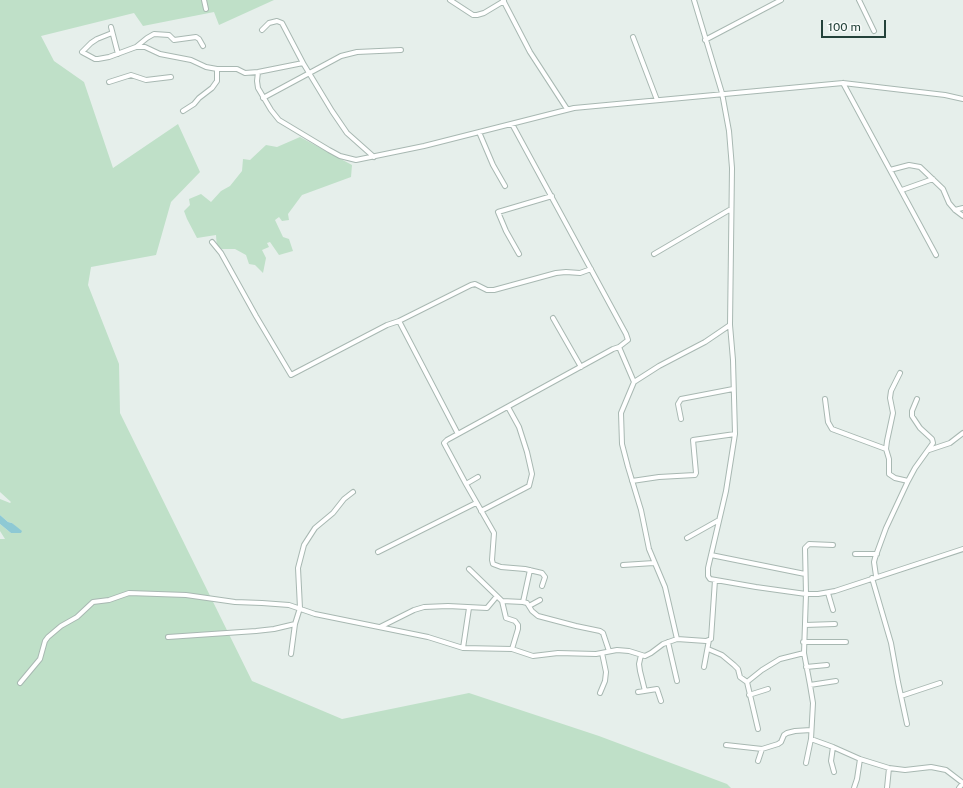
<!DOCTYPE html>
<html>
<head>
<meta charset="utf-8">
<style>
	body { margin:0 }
	#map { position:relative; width:963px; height:788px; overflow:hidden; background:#e6efeb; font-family:"Public Sans",sans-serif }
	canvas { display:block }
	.scale { position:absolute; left:821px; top:20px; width:65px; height:18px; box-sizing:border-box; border:2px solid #24423a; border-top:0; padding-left:5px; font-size:12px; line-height:14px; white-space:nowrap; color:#24423a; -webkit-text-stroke:3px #f7fbf9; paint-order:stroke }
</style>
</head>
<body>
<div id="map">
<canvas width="963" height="788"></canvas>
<div class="scale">100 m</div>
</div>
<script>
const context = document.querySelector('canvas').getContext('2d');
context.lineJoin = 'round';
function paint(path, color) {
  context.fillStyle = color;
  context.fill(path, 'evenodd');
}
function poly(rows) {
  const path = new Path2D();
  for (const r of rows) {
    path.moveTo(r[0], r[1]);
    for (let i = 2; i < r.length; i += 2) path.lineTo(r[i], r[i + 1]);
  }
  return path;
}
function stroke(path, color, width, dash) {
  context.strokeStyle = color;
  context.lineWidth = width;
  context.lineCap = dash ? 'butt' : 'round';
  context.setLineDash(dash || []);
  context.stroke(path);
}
paint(poly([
	[0,0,274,0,219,25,214,12,143,26,134,13,41,36,54,61,84,82,113,168,178,124,200,172,171,202,156,255,91,267,88,285,119,364,120,413,252,681,342,719,469,693,599,736,727,784,731,788,0,788,0,539,5,539,0,531,0,524,11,533,21,533,12,523,8,522,0,515,0,499,10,503,11,502,0,492],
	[300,137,352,165,351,177,302,195,288,214,289,220,282,221,279,217,275,220,283,237,289,239,293,251,279,255,270,242,267,243,269,247,262,250,266,258,263,273,255,265,249,264,246,255,235,249,217,249,216,235,197,238,187,219,184,211,190,205,189,199,201,194,211,202,221,191,230,186,242,171,243,159,250,160,266,145,277,147]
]), '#bfe0c8');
paint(poly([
	[0,515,8,522,12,523,22,531,21,533,11,533,0,524]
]), '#8ec9d4');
const minor = poly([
	[204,0,206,9],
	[450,0,473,15,477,15,484,13,504,1],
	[503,0,530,52,567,109],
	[694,0,722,93,729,131,732,168,730,325,733,360,735,434,726,491,708,568,708,576,710,579,756,587,806,594,818,594,835,591,963,549],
	[859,0,874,31],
	[111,27,118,54],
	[262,30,269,23,277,21,282,23,303,63],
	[112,33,97,39,91,43,82,52,95,59,98,59,109,57,136,47,145,47,160,54,191,60,206,67,217,69,237,69,245,73,258,72,303,63,332,111,347,133,374,157],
	[633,37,657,100],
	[705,40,781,0],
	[136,47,147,38,154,34,169,35,174,40,196,37,199,39,203,46],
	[258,72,257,81,258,88,271,110,279,120,329,150,340,156,356,160,424,146,574,108,843,83,945,95,963,99],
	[109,82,131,75,146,80,171,77],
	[843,83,936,255],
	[263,98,341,56,357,52,401,50],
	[183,111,194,104,199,98,212,88,217,81,217,69],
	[512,124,626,334,628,340,619,347],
	[479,132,493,165,505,186],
	[890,170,909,165,920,167,943,189,949,203,955,210,963,216],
	[902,190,933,179],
	[955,210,963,208],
	[212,242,221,253,256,316,291,375,387,325,399,321,458,434],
	[519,254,506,231,498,212,552,196],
	[654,254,731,209],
	[553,318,581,367],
	[399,321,471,285,475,284,487,290,494,290,556,273,566,272,580,273,591,269],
	[900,373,891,391,890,398,893,413,887,441,886,449,889,459,889,474,895,478,908,481],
	[634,382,659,366,705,342,730,325],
	[825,399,828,422,832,429,886,449],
	[681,419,678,404,681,399,733,389],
	[929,450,950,443,963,433],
	[632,481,659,477,695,475,696,473,693,440,735,434],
	[466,484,478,477],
	[481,511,529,486,532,474,527,452,519,427,508,407],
	[687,538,719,520],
	[378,552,476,503],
	[855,554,877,554],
	[711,555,805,574],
	[623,565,654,563],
	[469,569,502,601,523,602,527,603,532,611,538,616,576,626,600,631,603,633,609,651],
	[876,576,874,562,875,558,886,528,908,481,915,468,933,443,932,439,920,428,912,416,912,411,917,399],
	[872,578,891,643,898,682,907,724],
	[542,586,545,577,542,573,525,569,501,567,493,564,492,560,494,533,466,484,444,443,447,440,613,349,619,347,634,382,621,413,622,444,628,467,641,510,649,549,665,587,677,639],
	[828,593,833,610],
	[502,601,506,618,515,621,518,625,518,629,512,649],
	[523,602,530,570],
	[529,606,540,600],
	[805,625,835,624],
	[380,627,414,610,424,607,448,606,487,608,497,596],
	[168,637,256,631,274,629,295,624],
	[668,642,677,681],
	[803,642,846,642],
	[463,648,469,608],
	[708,649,722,655,734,665,738,669,740,677,747,682,758,729],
	[291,654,295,624,300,608,298,568,304,545,315,528,333,513,344,499,353,492],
	[641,655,639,664,640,671,645,691],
	[704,667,709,640],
	[806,667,827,665],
	[747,682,762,670,780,659,804,653],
	[20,683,40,659,45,641,48,637,61,626,77,617,93,602,109,600,129,593,186,595,235,602,262,603,289,605,315,614,428,637,463,648,512,649,533,656,558,653,596,654,617,650,629,651,645,656,651,653,663,644,677,639,706,641,711,639,715,580],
	[810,685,836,681],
	[638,692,657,689,661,701],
	[600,693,605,681,606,672,602,653],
	[749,695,768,689],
	[901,696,940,683],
	[811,739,833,747,860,759,889,768,905,770,931,767,946,770,963,783,959,788],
	[726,745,762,749,778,744,781,742,784,735,787,733,795,731,811,730],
	[833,747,831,761,834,772],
	[758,761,762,749],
	[806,763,811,739,813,703,810,685,804,653,806,594,805,548,809,544,833,545],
	[854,788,857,779,860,759],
	[887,788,889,768]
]);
stroke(minor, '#a8b8b2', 6);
stroke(minor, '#fff', 4);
</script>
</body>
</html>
